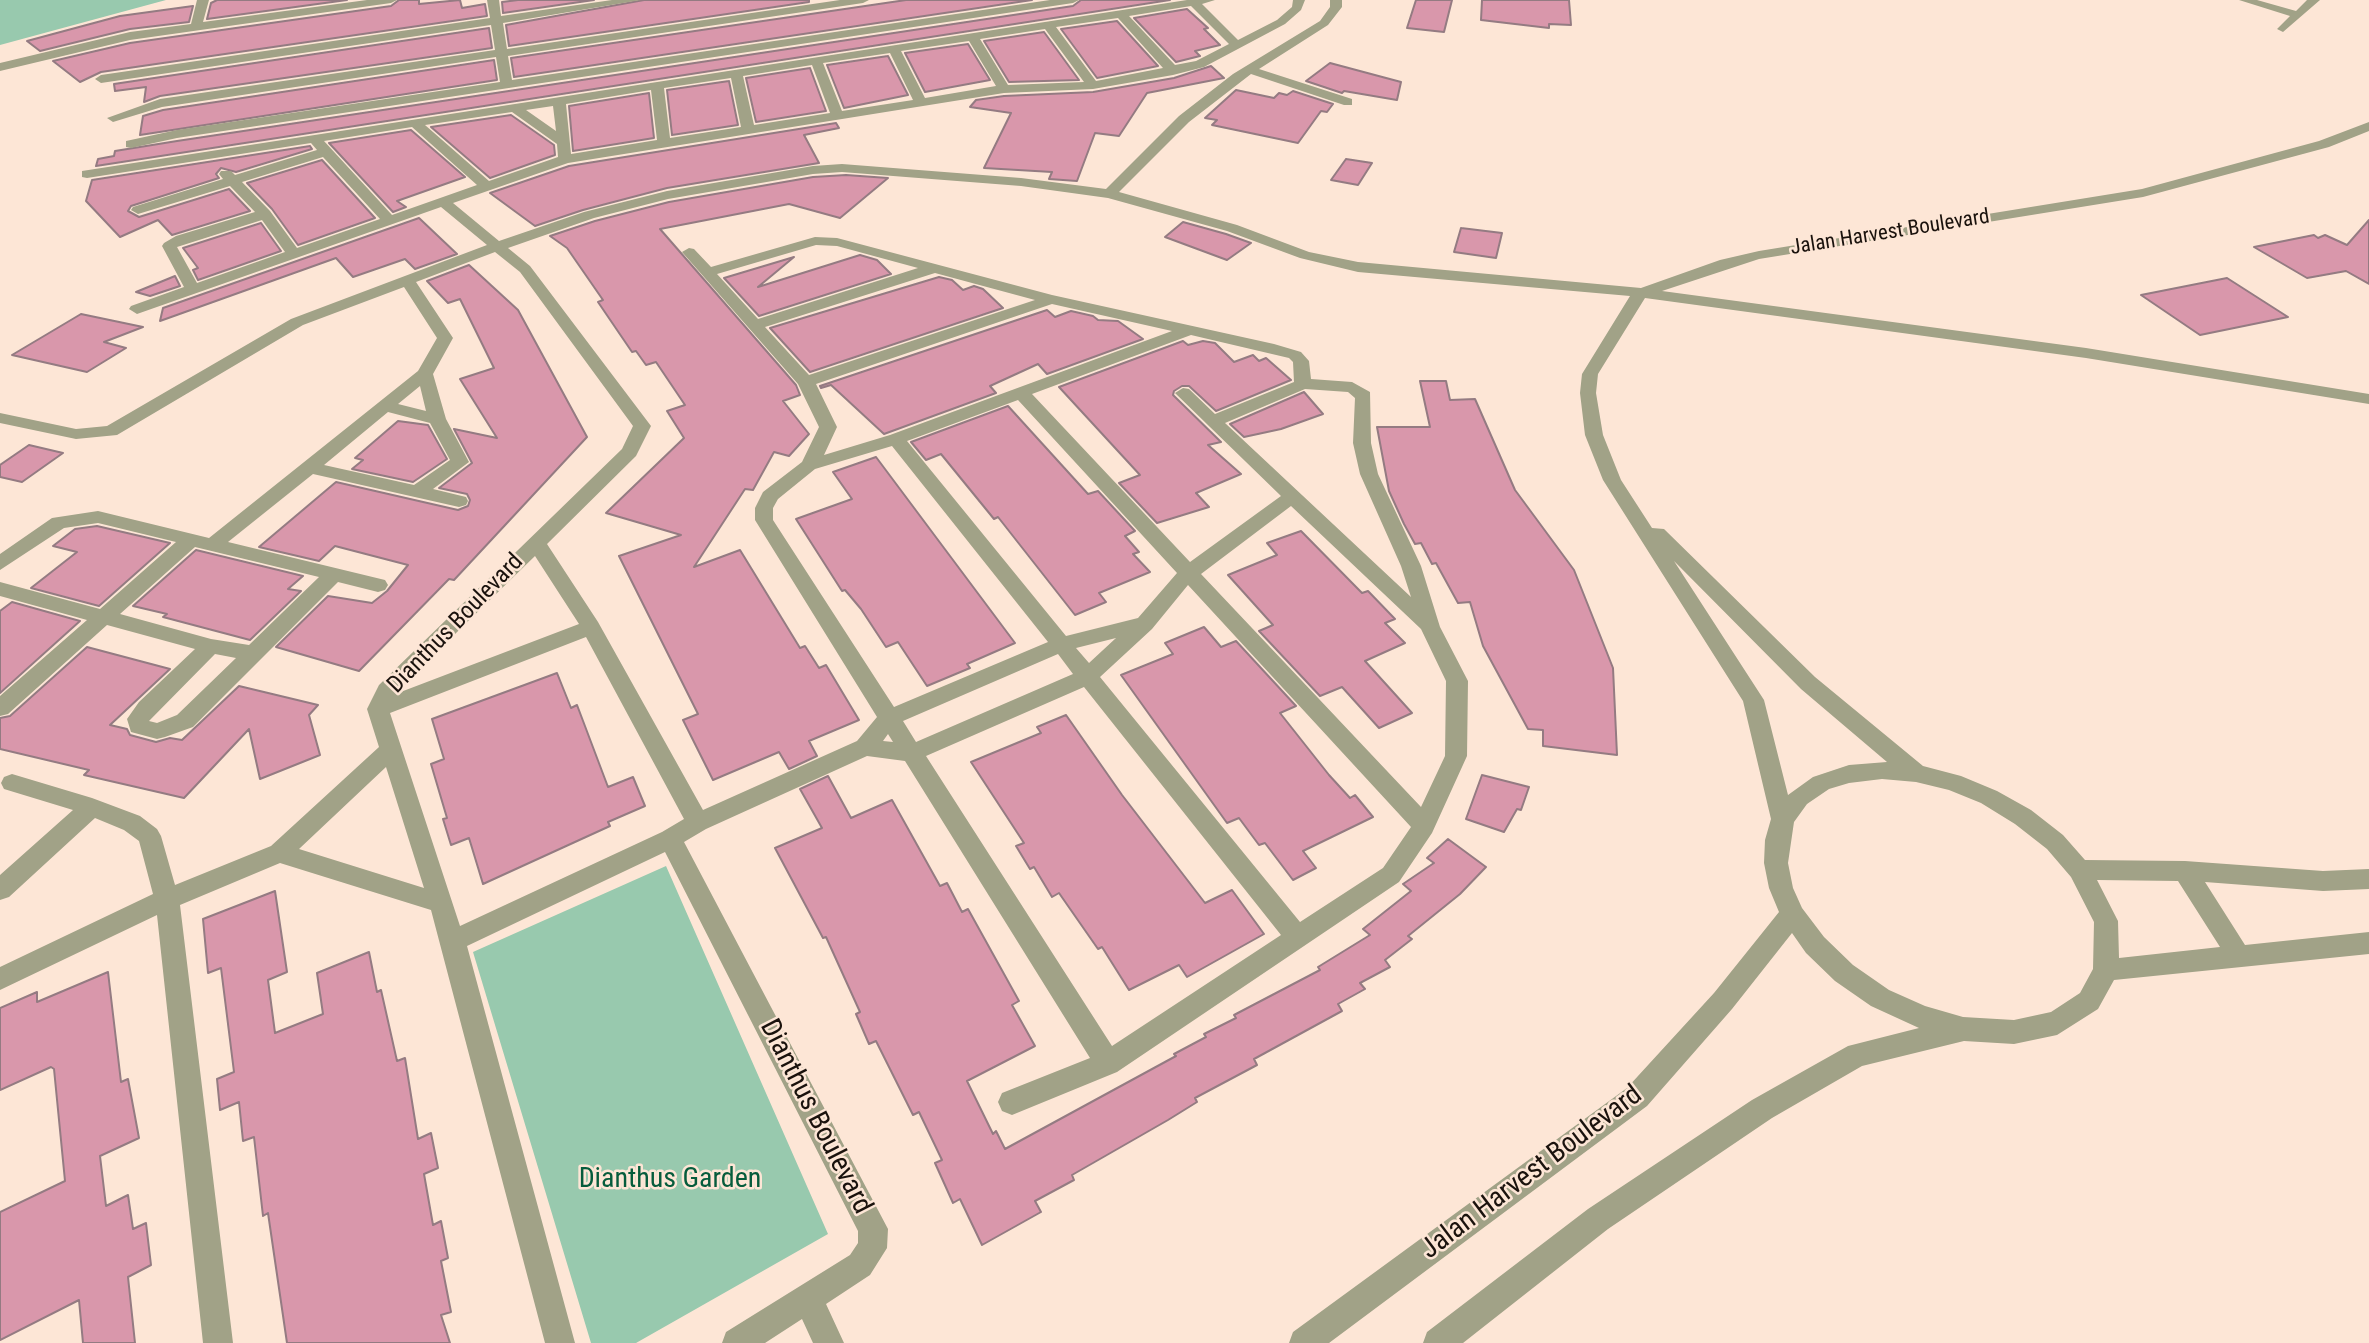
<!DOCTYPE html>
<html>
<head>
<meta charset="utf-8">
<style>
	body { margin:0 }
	canvas { display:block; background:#fde6d6 }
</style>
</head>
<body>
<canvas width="2369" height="1343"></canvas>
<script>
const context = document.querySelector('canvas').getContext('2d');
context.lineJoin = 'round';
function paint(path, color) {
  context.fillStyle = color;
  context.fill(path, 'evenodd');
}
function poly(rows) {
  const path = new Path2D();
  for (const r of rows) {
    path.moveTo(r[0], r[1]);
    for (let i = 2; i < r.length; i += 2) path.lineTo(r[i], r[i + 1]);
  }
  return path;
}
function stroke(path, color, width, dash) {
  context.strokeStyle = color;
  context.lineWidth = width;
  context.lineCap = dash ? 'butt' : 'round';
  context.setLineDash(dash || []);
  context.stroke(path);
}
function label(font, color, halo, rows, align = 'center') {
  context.font = font + ' "Roboto Condensed",sans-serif';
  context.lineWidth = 5;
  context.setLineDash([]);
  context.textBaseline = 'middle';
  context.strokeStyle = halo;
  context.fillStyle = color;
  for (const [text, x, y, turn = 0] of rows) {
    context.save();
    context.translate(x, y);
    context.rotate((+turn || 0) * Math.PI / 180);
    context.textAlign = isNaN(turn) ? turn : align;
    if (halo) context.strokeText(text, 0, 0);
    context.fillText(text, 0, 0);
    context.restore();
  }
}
paint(poly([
	[0,0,166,0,0,45],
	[666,866,828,1234,636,1343,591,1343,473,952]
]), '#98c9ae');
const building = poly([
	[217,0,347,0,207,19,211,3,217,0],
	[399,0,419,0,419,4,460,0,462,8,485,4,487,16,101,72,80,82,53,61,130,43,391,6,399,0],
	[518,0,594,0,503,13,502,2,518,0],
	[644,0,809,0,809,2,509,46,506,25,644,0],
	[906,0,1032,0,514,77,511,58,906,0],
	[1081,0,1170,0,96,166,98,159,114,156,115,151,177,141,1073,6,1081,0],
	[1416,0,1452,0,1444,32,1407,28,1416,0],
	[1482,0,1569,0,1571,25,1549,24,1549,28,1481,20,1482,0],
	[193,6,189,22,130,29,40,51,27,41,120,16,193,6],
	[1187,9,1208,28,1204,29,1220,45,1195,51,1200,56,1176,62,1134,18,1187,9],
	[1117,21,1158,66,1097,78,1061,29,1117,21],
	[489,28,492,48,160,96,144,102,146,87,115,91,114,84,489,28],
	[1044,32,1079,80,1009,82,984,41,1044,32],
	[968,44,990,80,925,92,905,53,968,44],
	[888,56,908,95,844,108,827,65,888,56],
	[494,60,497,80,140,135,143,116,163,110,494,60],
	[1330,63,1401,82,1397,100,1344,91,1342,93,1306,81,1330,63],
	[1211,66,1224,78,1147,93,1119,136,1095,133,1077,181,1049,179,1052,172,984,168,1011,113,970,107,976,100,1004,96,1093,92,1174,78,1211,66],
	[810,68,826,111,756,122,746,78,810,68],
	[729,81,738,125,672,135,667,90,729,81],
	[1236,90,1274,98,1279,93,1287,95,1293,91,1333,104,1327,112,1321,111,1298,143,1212,125,1217,120,1205,118,1236,90],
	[649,93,654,138,573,151,569,106,649,93],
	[511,115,554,145,555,155,490,178,431,127,511,115],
	[836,123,839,128,804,135,819,163,667,188,583,210,535,226,490,193,569,166,836,123],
	[411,130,465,177,397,201,406,207,393,212,329,143,411,130],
	[310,146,312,149,236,172,221,168,216,174,219,178,131,206,128,211,139,217,229,189,250,211,172,235,158,220,120,237,86,201,92,180,310,146],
	[1346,159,1372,163,1358,185,1331,180,1346,159],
	[322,160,375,218,298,245,272,209,247,183,322,160],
	[846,175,888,178,840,218,789,204,660,229,796,385,800,395,783,401,809,434,789,456,774,452,753,490,745,489,694,567,740,550,800,648,805,646,819,668,826,665,859,720,809,741,817,756,789,769,779,752,713,780,683,720,698,714,619,556,681,535,606,513,684,438,667,411,685,405,656,362,646,365,636,351,632,352,598,302,603,300,567,248,550,236,595,221,669,202,813,177,846,175],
	[419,218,457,254,415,269,405,259,353,277,336,258,160,321,163,308,419,218],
	[2369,220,2369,284,2346,271,2307,278,2254,247,2314,235,2318,238,2325,235,2347,245,2369,220],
	[1183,222,1226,234,1251,243,1227,260,1165,237,1183,222],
	[261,223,281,251,198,280,193,270,198,268,183,248,261,223],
	[1461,228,1502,233,1496,258,1454,252,1461,228],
	[860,255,877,260,891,274,759,316,724,278,794,257,758,287,860,255],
	[469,265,518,310,587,437,454,580,449,579,359,671,276,647,328,596,372,603,387,591,408,565,335,546,319,561,259,547,336,482,458,510,468,506,470,500,467,494,439,488,472,463,454,429,497,438,460,379,494,368,460,299,448,303,427,281,469,265],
	[175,276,180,286,150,296,136,292,175,276],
	[939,277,952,280,963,290,974,286,983,289,1003,308,810,372,770,328,939,277],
	[2227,278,2288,317,2200,335,2141,295,2227,278],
	[1047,310,1055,317,1071,311,1093,316,1098,320,1118,321,1143,339,1047,374,1038,364,990,386,996,393,884,434,831,385,821,388,820,386,1047,310],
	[81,314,143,327,104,342,126,348,87,372,12,355,81,314],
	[1183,341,1188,345,1203,341,1215,343,1234,362,1253,355,1259,361,1266,358,1291,380,1216,411,1189,386,1182,386,1174,391,1173,395,1221,442,1208,445,1241,474,1196,493,1209,507,1157,523,1119,483,1140,475,1059,387,1183,341],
	[1420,381,1446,381,1450,400,1475,399,1515,490,1574,570,1613,668,1617,755,1543,746,1543,730,1528,729,1483,646,1470,602,1458,603,1436,563,1432,564,1421,543,1415,544,1404,524,1389,491,1377,427,1430,427,1420,381],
	[1304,392,1323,414,1281,429,1244,437,1230,424,1304,392],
	[1008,406,1088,494,1098,491,1135,531,1125,536,1139,552,1133,554,1150,572,1099,593,1106,602,1075,615,998,517,994,519,941,454,926,460,911,442,1008,406],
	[398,421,428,425,447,459,413,482,352,469,363,460,355,458,398,421],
	[29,445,63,453,22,482,0,477,0,465,29,445],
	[876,457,1015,643,967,664,970,668,927,686,898,642,886,647,861,609,845,590,842,591,796,519,852,499,833,472,876,457],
	[97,526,170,543,99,606,31,588,77,552,53,546,75,529,97,526],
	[1301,531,1362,593,1368,591,1395,619,1385,623,1405,643,1365,661,1412,713,1379,728,1342,687,1320,696,1259,631,1273,625,1228,575,1277,555,1267,543,1301,531],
	[196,550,303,576,288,589,301,591,250,640,163,617,167,614,133,606,196,550],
	[12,602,80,621,0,693,0,611,12,602],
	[1204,627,1221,647,1236,641,1296,706,1280,713,1329,775,1350,798,1355,795,1373,817,1303,851,1316,868,1293,880,1265,843,1259,845,1239,818,1227,823,1121,675,1173,654,1165,643,1204,627],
	[87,647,170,669,110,725,127,729,130,735,156,742,170,738,182,740,239,686,318,705,309,715,320,755,260,779,249,729,184,798,84,775,89,770,0,749,0,718,10,716,87,647],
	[557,673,571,708,577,705,608,787,633,777,645,806,608,822,610,826,483,884,469,838,451,845,443,819,447,818,431,764,444,759,432,719,557,673],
	[1066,715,1122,795,1205,903,1232,890,1264,934,1187,977,1179,965,1129,990,1102,947,1098,949,1059,893,1052,897,1034,867,1030,869,1016,846,1024,843,971,762,1041,733,1037,727,1066,715],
	[1482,775,1529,787,1521,810,1517,809,1504,832,1466,819,1482,775],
	[828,776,851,818,892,800,940,886,947,883,962,912,968,909,1019,1001,1012,1005,1035,1046,967,1081,993,1134,996,1131,1005,1149,1176,1056,1174,1054,1206,1037,1204,1034,1236,1018,1234,1015,1320,970,1318,967,1370,935,1363,929,1411,891,1403,884,1434,863,1427,858,1448,839,1486,867,1460,894,1408,936,1412,939,1385,960,1390,967,1360,983,1365,989,1338,1004,1342,1011,1254,1059,1257,1065,1195,1098,1197,1102,1168,1120,1072,1175,1074,1180,1035,1201,1041,1212,982,1245,960,1199,953,1203,935,1163,942,1160,919,1112,913,1115,876,1041,869,1044,856,1014,860,1012,826,937,823,938,775,848,822,828,800,789,828,776],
	[275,891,287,972,268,980,275,1033,323,1014,317,973,369,952,377,992,381,990,397,1061,405,1058,418,1139,431,1133,438,1168,424,1174,433,1225,441,1221,448,1258,441,1261,451,1312,441,1315,450,1343,287,1343,268,1213,263,1216,254,1137,243,1141,239,1102,220,1110,217,1079,234,1072,221,968,208,973,203,919,275,891],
	[108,972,121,1082,128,1079,139,1138,100,1156,106,1206,128,1195,133,1229,146,1223,151,1265,128,1277,135,1343,83,1343,79,1300,0,1340,0,1212,65,1181,54,1069,51,1067,0,1090,0,1008,37,992,37,1002,108,972]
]);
paint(building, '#d997ab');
stroke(building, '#947b82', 2);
paint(poly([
	[197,0,209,0,203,22,367,0,397,0,391,3,130,40,0,71,0,63,130,32,191,24,197,0],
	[487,0,499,0,501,16,612,0,641,0,503,23,507,49,840,0,869,0,863,3,508,56,512,80,1050,0,1079,0,1073,3,177,138,131,148,126,147,126,141,177,130,500,82,496,57,162,107,113,122,107,118,160,99,495,50,491,25,101,83,95,79,101,75,490,18,487,0],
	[1187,0,1215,0,1202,4,1238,40,1277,20,1292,7,1293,0,1305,0,1301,10,1285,24,1204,67,1173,75,1093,89,1004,93,568,163,453,203,499,241,584,212,667,191,813,166,842,164,1021,178,1106,189,1179,116,1233,74,1320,21,1330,7,1330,0,1342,0,1342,7,1328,25,1259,69,1352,99,1352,105,1344,105,1251,74,1189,122,1119,192,1237,225,1309,252,1358,262,1641,288,1720,260,1759,251,2142,189,2319,141,2369,122,2369,131,2329,147,2143,197,1759,259,1662,291,2086,348,2369,394,2369,404,2086,358,1645,298,1598,374,1596,393,1603,435,1621,480,1652,528,1664,529,1815,677,1923,766,1961,776,1997,791,2031,810,2063,835,2085,860,2185,861,2323,871,2369,869,2369,889,2323,891,2205,882,2245,945,2369,932,2369,954,2114,980,2098,1009,2057,1035,2014,1044,1964,1041,1862,1066,1772,1118,1608,1229,1463,1343,1423,1343,1427,1332,1588,1209,1752,1100,1848,1046,1919,1028,1871,1006,1835,981,1806,953,1792,933,1732,1009,1647,1106,1329,1343,1289,1343,1293,1332,1627,1088,1714,993,1779,912,1769,888,1764,863,1765,840,1771,819,1743,701,1603,480,1585,435,1580,393,1582,374,1630,296,1358,272,1300,258,1227,231,1108,198,1021,186,842,172,813,174,668,199,594,218,508,248,530,266,651,426,636,456,547,544,598,622,703,810,857,741,877,717,755,520,755,508,763,492,802,462,819,427,798,384,682,252,689,248,694,249,711,267,815,237,837,238,1052,295,1274,344,1301,352,1309,361,1311,379,1352,382,1370,392,1371,443,1378,474,1421,566,1440,627,1468,681,1467,756,1432,833,1399,882,1117,1072,1012,1115,1002,1111,998,1102,1002,1093,1090,1058,905,761,867,756,706,829,684,842,888,1229,887,1248,870,1275,826,1304,844,1343,813,1343,802,1319,765,1343,722,1343,726,1332,850,1255,858,1243,858,1231,665,852,467,946,575,1343,545,1343,431,910,280,863,180,905,233,1343,203,1343,157,915,0,990,0,967,153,894,139,841,124,830,95,818,9,897,0,900,0,875,73,810,4,789,1,783,4,777,12,774,92,798,140,816,157,829,161,836,175,885,271,846,379,747,367,709,379,685,622,449,633,426,520,272,495,252,416,282,453,338,433,374,446,419,469,462,433,489,466,497,468,501,466,505,459,507,313,474,228,542,385,580,388,585,385,590,378,592,338,582,193,727,165,737,157,739,131,732,127,719,139,702,195,649,107,625,8,714,0,716,0,696,87,620,0,596,0,582,100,609,176,542,98,523,64,528,0,570,0,554,52,518,98,511,209,538,418,371,437,338,404,287,303,325,117,435,76,439,0,423,0,413,76,429,107,426,291,319,487,245,441,207,137,314,129,309,131,306,184,287,162,246,164,243,176,236,255,212,230,186,138,214,131,210,133,207,223,179,219,174,221,171,231,171,235,175,317,150,311,143,87,178,82,177,82,171,1187,0],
	[1191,6,1229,44,1196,61,1175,65,1129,16,1191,6],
	[1118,18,1163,68,1096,81,1056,27,1118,18],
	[1045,29,1084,82,1008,85,980,39,1045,29],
	[969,41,996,86,925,98,901,51,969,41],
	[890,53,913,100,842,111,823,63,890,53],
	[812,65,830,113,754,125,743,76,812,65],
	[731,78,741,127,670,138,664,88,731,78],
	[651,90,657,140,571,154,566,104,651,90],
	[553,106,556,131,526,110,553,106],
	[512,112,557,144,558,157,489,181,425,125,512,112],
	[412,127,477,185,392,215,324,141,412,127],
	[323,157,380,219,297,248,270,211,242,182,323,157],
	[262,220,285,252,197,283,177,247,262,220],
	[816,245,837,246,918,268,758,319,717,274,816,245],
	[935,273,1035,300,809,375,765,327,935,273],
	[1052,304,1172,331,890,435,824,455,837,427,816,384,1052,304],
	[1191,335,1289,358,1293,362,1294,382,1215,414,1189,389,1183,388,1175,393,1281,496,1190,562,1032,394,1191,335],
	[420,386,426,411,398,404,420,386],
	[1305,389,1348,392,1355,398,1353,443,1360,474,1401,566,1411,597,1225,423,1305,389],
	[1018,400,1177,573,1138,618,1066,636,907,441,1018,400],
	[388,412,430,423,450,460,414,485,324,465,388,412],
	[892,446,1048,642,894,707,773,520,773,508,778,499,815,469,892,446],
	[1291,506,1421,629,1446,681,1445,756,1421,807,1201,574,1291,506],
	[195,547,319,577,249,645,211,639,120,614,195,547],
	[535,556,579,624,398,693,413,675,535,556],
	[1674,561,1801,689,1887,762,1849,765,1813,777,1788,795,1764,700,1674,561],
	[1188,585,1411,827,1383,868,1300,922,1100,677,1152,629,1188,585],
	[586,637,684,819,662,832,460,926,390,713,586,637],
	[1116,638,1089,663,1076,648,1116,638],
	[215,654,236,658,177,715,157,723,149,721,215,654],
	[1058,654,1073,674,916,742,903,721,1058,654],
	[1084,687,1281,935,1112,1046,926,756,1084,687],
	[888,734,893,742,883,741,888,734],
	[386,767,424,888,299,849,386,767],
	[1882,779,1916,782,1949,790,1981,803,2015,824,2047,849,2071,877,2094,922,2093,969,2080,993,2051,1012,2014,1020,1963,1017,1925,1006,1889,990,1853,965,1824,937,1802,908,1793,888,1788,863,1794,822,1807,804,1829,789,1849,783,1882,779],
	[2097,880,2178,881,2220,947,2119,958,2118,921,2097,880],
	[2239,0,2257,0,2296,11,2307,0,2320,0,2283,32,2277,29,2290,16,2239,0]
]), '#a1a287');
label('21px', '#1a120d', '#fde6d6', [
	["Jalan Harvest Boulevard",1890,233,-9]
]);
label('24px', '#1a120d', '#fde6d6', [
	["Dianthus Boulevard",456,624,-46]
]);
label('28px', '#1a120d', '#fde6d6', [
	["Dianthus Boulevard",815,1117,63],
	["Jalan Harvest Boulevard",1532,1173,-37]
]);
label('28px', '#065c3c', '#fde6d6', [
	["Dianthus Garden",670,1180]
]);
</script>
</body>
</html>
